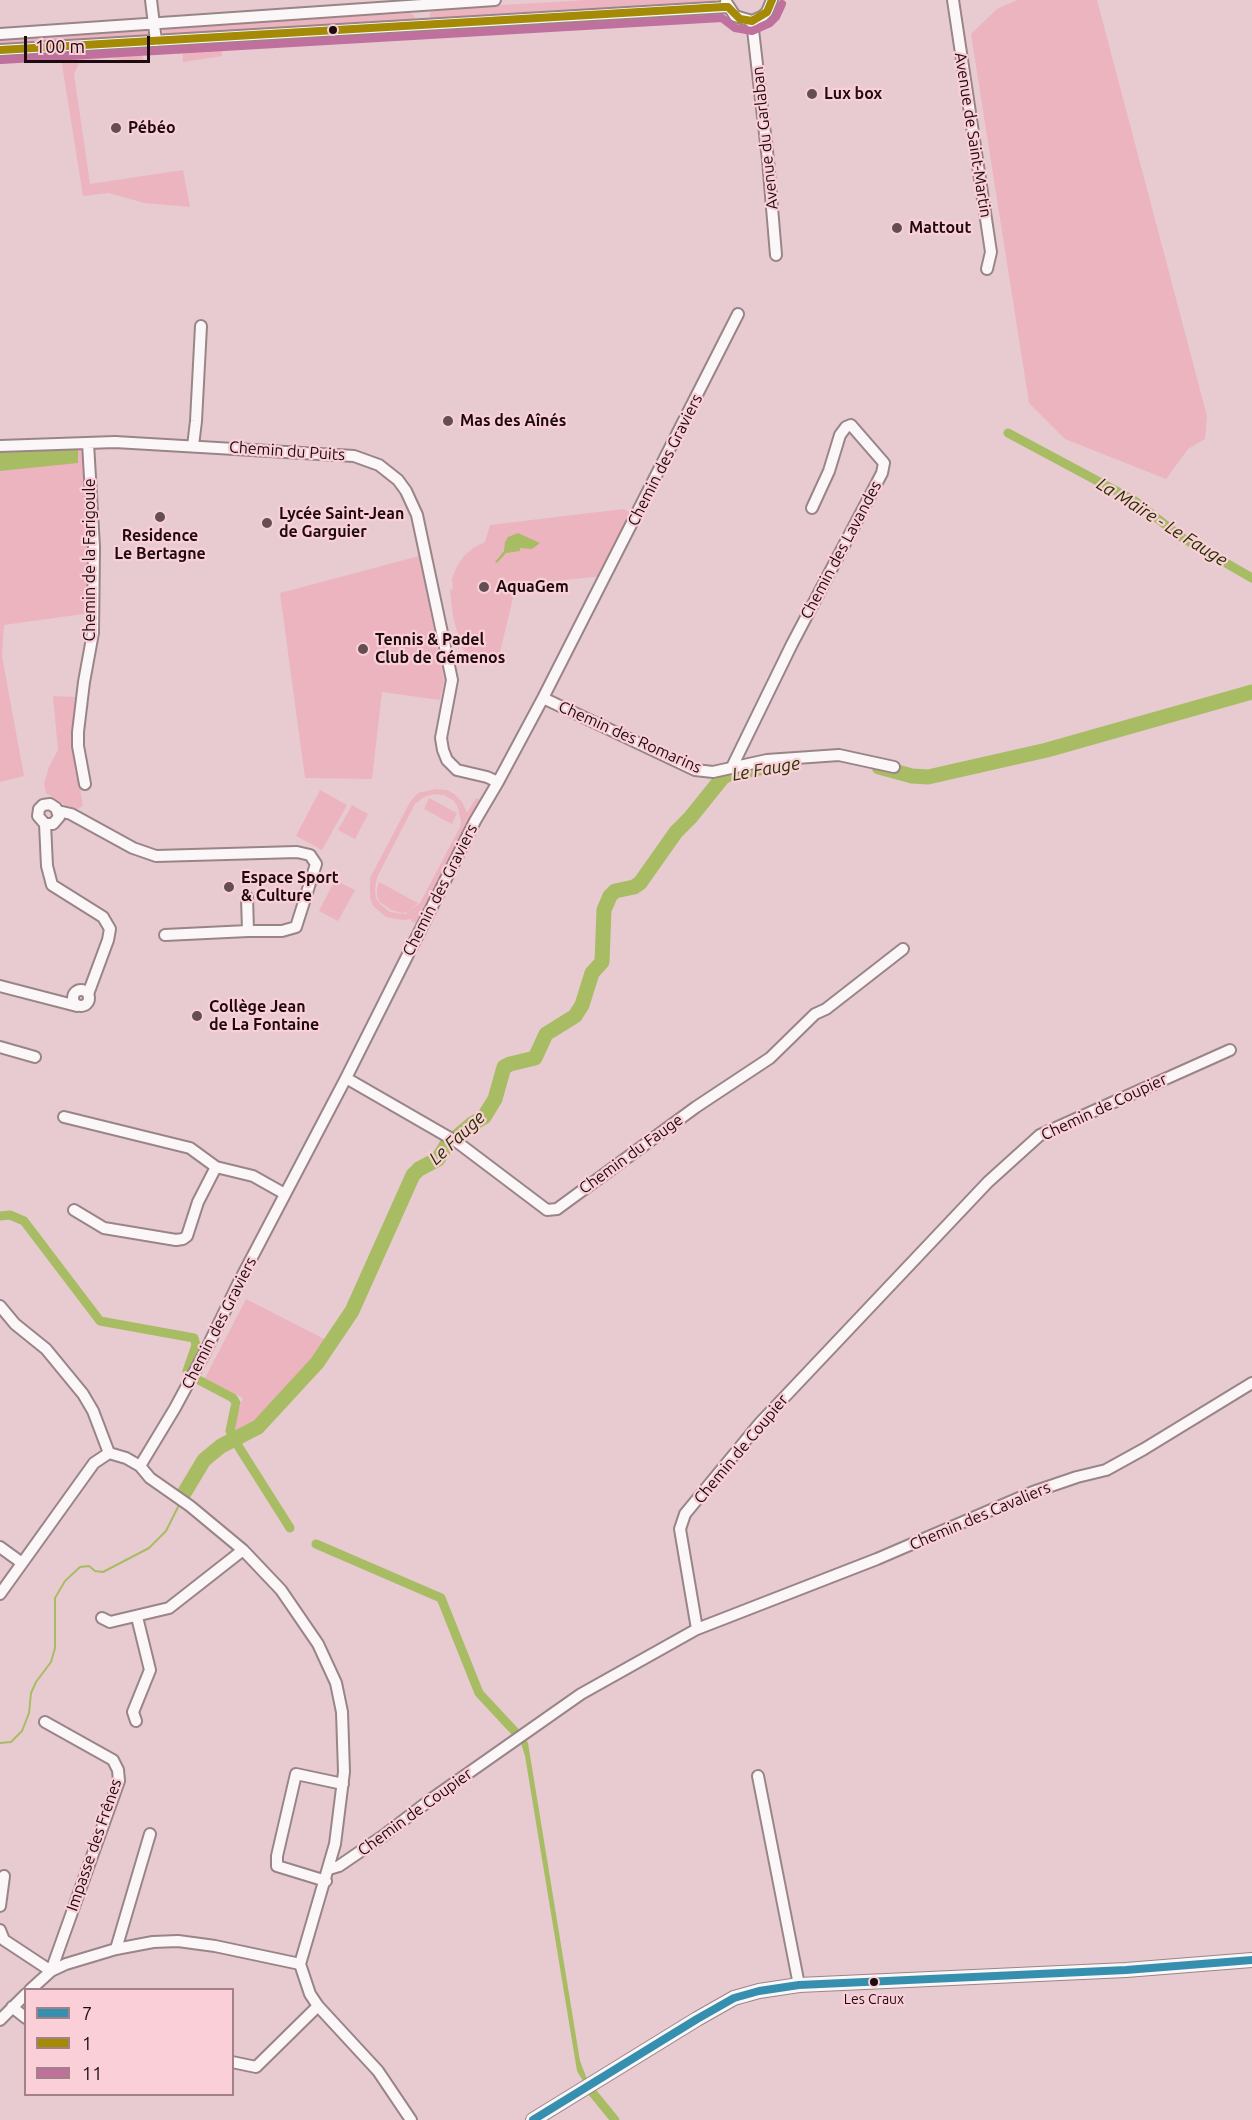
<!DOCTYPE html>
<html>
<head>
<meta charset="utf-8">
<style>
	body { margin:0 }
	#map { position:relative; width:1252px; height:2120px; overflow:hidden; background:#e7cbd0; font-family:Ubuntu,sans-serif }
	canvas { display:block }
	.legend { position:absolute; left:24px; top:1988px; width:210px; height:108px; box-sizing:border-box; background:#facfd7; border:2px solid #a28187; margin:0; padding:8px 10px; list-style:none; font-size:18px; color:#1d0b0f }
	.legend li { display:flex; align-items:center; gap:12px; height:30px }
	.legend b { width:30px; border:2px solid #a28187 }
	.scale { position:absolute; left:24px; top:36px; width:126px; height:27px; box-sizing:border-box; border:3px solid #1d0b0f; border-top:0; padding-left:8px; font-size:18px; line-height:21px; white-space:nowrap; color:#1d0b0f; -webkit-text-stroke:4px #facfd7; paint-order:stroke }
</style>
</head>
<body>
<div id="map">
<canvas width="1252" height="2120"></canvas>
<ul class="legend">
<li><b style="height:8px;background:#368faf"></b>7</li>
<li><b style="height:8px;background:#a58a06"></b>1</li>
<li><b style="height:8px;background:#bf709d"></b>11</li>
</ul>
<div class="scale">100 m</div>
</div>
<script>
const context = document.querySelector('canvas').getContext('2d');
context.lineJoin = 'round';
function paint(path, color) {
  context.fillStyle = color;
  context.fill(path, 'evenodd');
}
function poly(rows) {
  const path = new Path2D();
  for (const r of rows) {
    if (r.length === 3) {
      path.moveTo(r[0] + r[2], r[1]);
      path.arc(r[0], r[1], r[2], 0, 2 * Math.PI);
      continue;
    }
    path.moveTo(r[0], r[1]);
    for (let i = 2; i < r.length; i += 2) path.lineTo(r[i], r[i + 1]);
  }
  return path;
}
function stroke(path, color, width, dash) {
  context.strokeStyle = color;
  context.lineWidth = width;
  context.lineCap = dash ? 'butt' : 'round';
  context.setLineDash(dash || []);
  context.stroke(path);
}
function label(font, color, halo, rows, align = 'center') {
  context.font = font + ' Ubuntu,sans-serif';
  context.lineWidth = 4.5;
  context.setLineDash([]);
  context.textBaseline = 'middle';
  context.strokeStyle = halo;
  context.fillStyle = color;
  for (const [text, x, y, turn = 0] of rows) {
    context.save();
    context.translate(x, y);
    context.rotate((+turn || 0) * Math.PI / 180);
    context.textAlign = isNaN(turn) ? turn : align;
    if (halo) context.strokeText(text, 0, 0);
    context.fillText(text, 0, 0);
    context.restore();
  }
}
paint(poly([
	[587,0,714,0,714,2,712,4,435,22,430,18,430,13,435,9],
	[1018,0,1097,0,1207,416,1205,439,1188,449,1166,479,1065,439,1029,403,971,34,998,8],
	[409,13,414,15,415,20,167,36,163,34,163,30,169,27],
	[141,28,149,32,146,38,0,48,0,36],
	[220,43,222,56,183,62,182,46],
	[141,48,144,62,134,62,111,58,80,61,74,74,90,184,183,170,190,207,144,203,109,193,83,196,60,52],
	[81,447,86,503,90,613,4,625,2,656,24,776,0,782,0,450],
	[623,509,635,514,603,576,516,585,497,665,468,659,461,645,453,617,450,590,453,589,452,579,457,566,464,556,473,548,485,542,490,525],
	[419,556,444,680,440,700,382,692,372,779,305,778,280,593],
	[53,696,75,697,73,743,83,806,78,809,65,805,46,793,44,784,49,767,58,750],
	[436,789,447,790,454,794,462,802,467,813,476,798,481,800,416,924,411,921,411,919,403,920,386,917,373,906,370,898,370,878,410,802,418,793],
	[434,794,443,795,453,800,457,805,461,821,460,827,420,903,405,914,390,912,380,904,376,898,375,890,377,877,415,804,424,797],
	[320,790,347,805,322,850,296,836],
	[429,798,457,813,452,824,424,809],
	[352,805,368,814,355,839,338,830],
	[335,880,355,890,338,921,319,911],
	[379,882,418,903,409,911,403,913,391,910,380,902,377,896,377,889],
	[246,1299,330,1342,311,1369,259,1425,235,1437,232,1428,243,1398,205,1378]
]), '#ecb4bf');
paint(poly([
	[78,449,78,463,0,471,0,453],
	[518,533,540,543,532,549,520,548,520,551,506,553,497,563,495,562,504,551,505,542,508,537],
	[524,1737,528,1743,580,2061,587,2079,583,2081,577,2071,525,1756,520,1740]
]), '#a8bc64');
stroke(poly([
	[0,1743,11,1742,22,1731,29,1713,31,1693,36,1682,51,1662,55,1648,55,1598,65,1581,80,1567,89,1566,95,1571,103,1572,149,1548,166,1531,180,1503]
]), '#a8bc64', 2);
stroke(poly([
	[1008,433,1135,501,1181,537,1252,578],
	[0,1216,10,1215,24,1221,100,1321,194,1338,196,1345,187,1371,189,1374],
	[195,1378,233,1398,236,1403],
	[233,1437,230,1431,235,1407],
	[235,1441,290,1528],
	[316,1544,441,1598,479,1693,519,1736],
	[592,2092,615,2120]
]), '#a8bc64', 9);
stroke(poly([
	[879,767,912,776,928,777,1047,750,1252,692],
	[183,1495,204,1460,221,1446,258,1427,317,1363,352,1311,413,1175,419,1169,438,1159,446,1146,472,1124,484,1117,495,1099,504,1067,510,1064,535,1058,546,1034,575,1016,582,1005,592,973,602,962,604,910,610,896,615,891,634,887,640,883,676,832,690,818,723,777,731,773,792,762]
]), '#a8bc64', 15);
const minor = poly([
	[151,0,156,41],
	[953,0,991,252,987,269],
	[726,2,735,16,752,21,763,16,767,12,772,0],
	[752,21,768,160,776,255],
	[0,34,495,0],
	[0,50,728,7],
	[0,446,115,442,354,456,379,465,398,480,406,491,417,515,452,680,441,738,443,750,447,760,457,770,487,777,498,782],
	[193,446,196,421,201,326],
	[543,698,695,770,713,772,767,760,839,755,894,767],
	[732,767,792,644,882,473,884,463,851,425,846,427,840,435,829,471,812,508],
	[85,784,78,746,78,732,84,682,93,633,94,547,88,443],
	[58,811,71,814,133,848,156,856,297,852,310,855,316,864,296,927,282,931,248,931,247,897],
	[45,824,53,824,59,817,56,808,50,804,43,805,39,809,38,816,45,824,47,866,52,885,103,917,110,929,108,940,88,994],
	[165,935,248,931],
	[0,986,77,1006],
	[81,998,8],
	[0,1047,35,1057],
	[346,1078,457,1142,547,1210,557,1209,696,1107,770,1058,815,1014,826,1009,903,949],
	[64,1117,190,1148,216,1167,253,1176,285,1194],
	[74,1210,104,1228,176,1240,183,1239,187,1236,198,1202,216,1167],
	[0,1306,15,1324,46,1349,83,1394,93,1411,109,1453],
	[109,1453,126,1458,140,1466,150,1478,190,1506,243,1550,281,1590,318,1644,336,1683,342,1712,344,1772,335,1844,300,1964,310,1994,318,2006,378,2071,411,2120],
	[140,1466,175,1408,204,1354,238,1284,346,1078,475,821,498,782,543,698,738,314],
	[0,1547,22,1563],
	[0,1594,94,1463,109,1453],
	[102,1618,110,1622,169,1608,243,1550],
	[697,1629,877,1559,1033,1492,1077,1477,1106,1470,1144,1449,1252,1383],
	[136,1721,133,1712,150,1670,137,1617],
	[758,1776,799,1985],
	[329,1869,339,1866,383,1836,430,1800,581,1694,697,1629,680,1529,685,1514,760,1423,988,1182,1040,1135,1230,1050],
	[326,1881,277,1866,277,1856,296,1774,343,1784],
	[0,1906,4,1876],
	[0,1930,4,1940,51,1971,119,1781,118,1770,113,1760,45,1722],
	[116,1949,150,1834],
	[30,1990,51,1971,66,1964,116,1949,153,1942,178,1941,215,1946,300,1964],
	[12,2007,26,2018],
	[0,2020,26,1994],
	[232,2062,256,2067,318,2006]
]);
const major = poly([
	[533,2120,697,2019,734,1998,759,1991,799,1985,1126,1970,1252,1960]
]);
stroke(minor, '#998588', 14);
stroke(major, '#998588', 16);
stroke(minor, '#fbf7f8', 10);
stroke(major, '#fbf7f8', 14);
stroke(poly([
	[533,2120,697,2019,734,1998,759,1991,799,1985,1126,1970,1252,1960]
]), '#368faf', 8);
stroke(poly([
	[0,50,723,7,728,7,740,19,752,21,767,12,772,0]
]), '#a58a06', 8);
stroke(poly([
	[1,60,722,18,735,28,752,31,770,23,776,17,782,4]
]), '#bf709d', 8);
for (const [x, y, r, color] of [
	[333,30,5,"#1d0b0f"],
	[812,94,6,"#644e53"],
	[116,128,6,"#644e53"],
	[897,228,6,"#644e53"],
	[448,421,6,"#644e53"],
	[160,517,6,"#644e53"],
	[267,523,6,"#644e53"],
	[484,587,6,"#644e53"],
	[363,649,6,"#644e53"],
	[229,887,6,"#644e53"],
	[197,1016,6,"#644e53"],
	[874,1982,5,"#1d0b0f"]
]) {
  const dot = new Path2D();
  dot.arc(x, y, r, 0, 2 * Math.PI);
  context.fillStyle = color;
  context.fill(dot);
  stroke(dot, '#facfd7', 2);
}
label('14px', '#1d0b0f', '#facfd7', [
	["Les Craux",874,1999]
]);
label('bold 16px', '#1d0b0f', '#facfd7', [
	["Lux box",824,94],
	["Pébéo",128,128],
	["Mattout",909,228],
	["Mas des Aînés",460,421],
	["Lycée Saint-Jean",279,514],
	["de Garguier",279,532],
	["Residence",160,536,"center"],
	["Le Bertagne",160,554,"center"],
	["AquaGem",496,587],
	["Tennis & Padel",375,640],
	["Club de Gémenos",375,658],
	["Espace Sport",241,878],
	["& Culture",241,896],
	["Collège Jean",209,1007],
	["de La Fontaine",209,1025]
], 'left');
label('16px', '#1d0b0f', '#facfd7', [
	["Avenue de Saint-Martin",973,135,81],
	["Avenue du Garlaban",765,138,-96],
	["Chemin du Puits",287,451,4],
	["Chemin des Graviers",665,460,-63],
	["Chemin des Lavandes",841,550,-62],
	["Chemin de la Farigoule",90,560,-90],
	["Chemin des Romarins",630,737,24],
	["Chemin des Graviers",440,890,-63],
	["Chemin de Coupier",1104,1107,-25],
	["Chemin du Fauge",631,1154,-36],
	["Chemin des Graviers",219,1323,-63],
	["Chemin de Coupier",741,1449,-50],
	["Chemin des Cavaliers",980,1516,-23],
	["Chemin de Coupier",415,1812,-36],
	["Impasse des Frênes",94,1845,-71]
]);
label('italic 18px', '#253401', '#facfd7', [
	["La Maïre - Le Fauge",1162,522,32],
	["Le Fauge",766,769,-10],
	["Le Fauge",457,1138,-43]
]);
</script>
</body>
</html>
